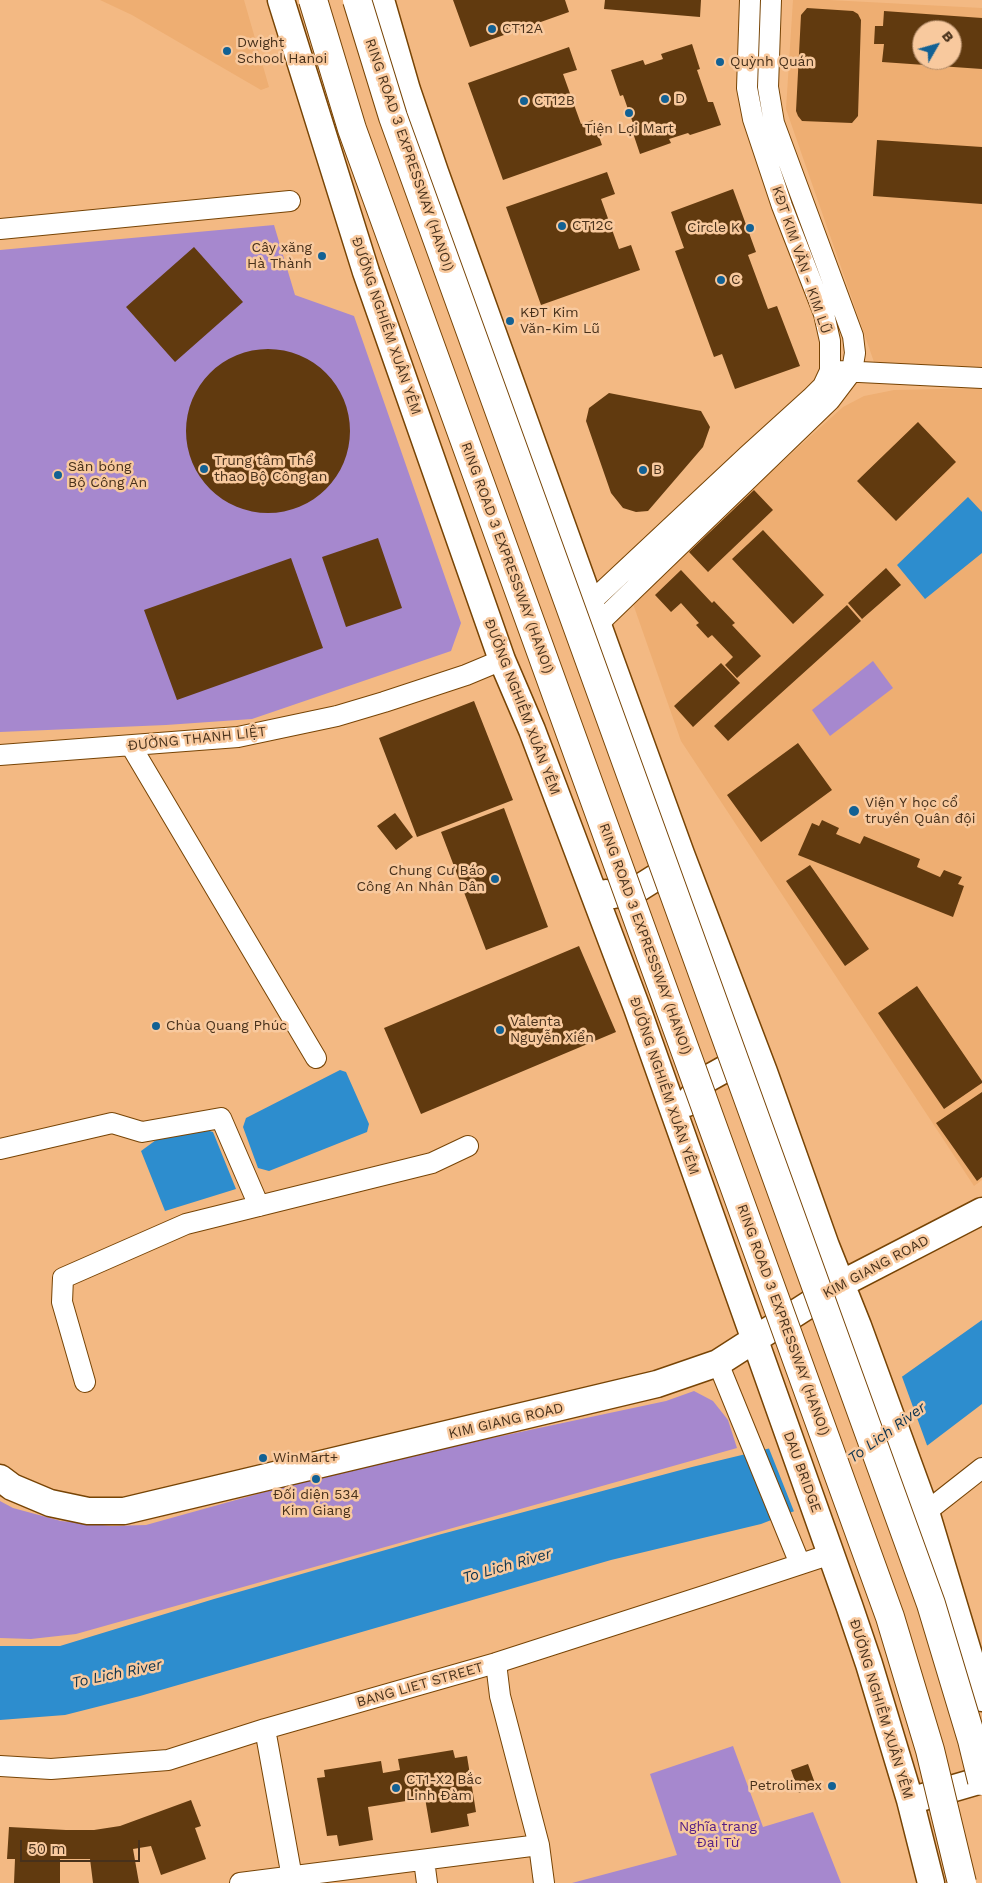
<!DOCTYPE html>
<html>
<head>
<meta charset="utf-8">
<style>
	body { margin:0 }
	#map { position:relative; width:982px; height:1883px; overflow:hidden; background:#f3b983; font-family:"Work Sans",sans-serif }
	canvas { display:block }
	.north { position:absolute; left:912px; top:20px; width:50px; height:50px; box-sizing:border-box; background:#f8c99e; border:1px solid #b28c6a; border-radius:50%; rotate:52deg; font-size:14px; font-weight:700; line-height:20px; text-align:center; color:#48311b }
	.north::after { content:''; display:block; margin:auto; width:18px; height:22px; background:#126194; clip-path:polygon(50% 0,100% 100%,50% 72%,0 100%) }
	.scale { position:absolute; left:20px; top:1840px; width:120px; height:22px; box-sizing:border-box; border:2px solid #48311b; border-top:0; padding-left:6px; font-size:15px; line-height:18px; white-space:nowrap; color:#48311b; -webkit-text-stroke:4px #f8c99e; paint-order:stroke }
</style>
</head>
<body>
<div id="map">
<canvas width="982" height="1883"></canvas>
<div class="north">B</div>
<div class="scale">50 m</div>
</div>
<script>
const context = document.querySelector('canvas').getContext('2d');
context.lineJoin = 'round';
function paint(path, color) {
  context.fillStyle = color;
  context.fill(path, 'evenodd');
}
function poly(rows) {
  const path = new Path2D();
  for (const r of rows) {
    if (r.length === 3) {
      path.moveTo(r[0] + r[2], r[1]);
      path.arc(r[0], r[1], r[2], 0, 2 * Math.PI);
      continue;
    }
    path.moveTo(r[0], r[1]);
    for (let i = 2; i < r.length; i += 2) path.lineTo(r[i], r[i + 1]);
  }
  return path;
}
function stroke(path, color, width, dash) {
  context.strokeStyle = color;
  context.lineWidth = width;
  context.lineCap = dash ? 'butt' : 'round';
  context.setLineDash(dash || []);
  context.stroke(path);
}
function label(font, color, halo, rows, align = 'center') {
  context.font = font + ' "Work Sans",sans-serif';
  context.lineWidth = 5;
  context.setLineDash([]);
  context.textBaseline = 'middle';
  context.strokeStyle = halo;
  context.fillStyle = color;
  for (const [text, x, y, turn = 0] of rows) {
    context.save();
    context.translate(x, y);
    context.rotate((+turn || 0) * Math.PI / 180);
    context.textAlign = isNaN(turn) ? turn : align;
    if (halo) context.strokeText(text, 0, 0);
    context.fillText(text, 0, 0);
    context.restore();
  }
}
paint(poly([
	[100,0,244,0,269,87,261,90,132,15],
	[793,0,829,0,982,8,982,367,874,362,786,109],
	[922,30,952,30,952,60,922,60],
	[982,388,982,1180,974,1186,681,741,631,598,843,407,864,396,894,390]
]), '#eeae72');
paint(poly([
	[274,225,295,295,354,316,461,623,451,651,252,719,166,725,0,732,0,250],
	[873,661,893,688,830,736,812,710],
	[694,1391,713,1401,728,1420,737,1448,76,1634,31,1639,0,1638,0,1501,13,1508,61,1521,112,1526,146,1525,351,1468,666,1401],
	[733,1746,763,1827,813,1812,841,1883,572,1883,677,1855,650,1774]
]), '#a688ce');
paint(poly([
	[968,497,982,512,982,553,925,599,897,565],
	[340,1070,346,1072,369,1124,367,1132,269,1171,258,1168,243,1127,246,1118],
	[203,1129,213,1132,236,1189,165,1211,141,1151,156,1140],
	[982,1320,982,1404,928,1445,859,1486,761,1524,611,1560,140,1696,65,1715,0,1720,0,1646,60,1646,214,1599,438,1535,692,1467,771,1448,835,1417,903,1376]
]), '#2d8dce');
paint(poly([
	[901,1374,928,1448,860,1488,795,1514,768,1446,834,1415]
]), '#f3b983');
paint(poly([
	[453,0,565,0,569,12,470,47],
	[605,0,701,0,700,17,604,9],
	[807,8,853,11,858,14,861,20,858,116,852,123,802,121,798,116,796,111,801,15],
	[884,11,982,18,982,69,882,62,884,44,874,44,875,26,883,26],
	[922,30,952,30,952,60,922,60],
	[692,44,700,69,697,70,708,102,713,102,721,125,690,135,688,133,669,139,671,143,640,154,631,127,634,126,623,95,620,96,611,70,643,60,645,65,663,59,661,54],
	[569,47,577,70,563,74,581,124,593,120,602,145,503,180,468,83],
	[877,140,982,147,982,204,873,196],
	[607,172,615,194,601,199,619,249,631,245,640,270,541,305,506,207],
	[733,189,756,252,748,255,768,309,777,306,800,366,735,389,722,354,714,357,675,251,684,248,671,212],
	[194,247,243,302,175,362,126,307],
	[268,431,82],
	[609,393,701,411,710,427,703,447,648,511,636,512,623,508,611,493,586,421,589,408],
	[918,422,956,462,896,521,857,481],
	[754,490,773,510,708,572,689,552],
	[763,530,824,595,793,624,732,559],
	[378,538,402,608,346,627,322,557],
	[291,558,323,648,177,700,144,610],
	[886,568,901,585,862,619,848,603],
	[681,570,712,603,714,601,735,623,732,625,761,656,737,678,725,665,733,657,712,635,708,638,696,625,699,623,681,603,671,612,655,595],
	[847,605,861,621,728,741,714,726],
	[721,663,740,683,693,727,674,706],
	[474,701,513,800,417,837,379,738],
	[798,743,832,790,761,842,727,795],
	[504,808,548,927,486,950,441,832],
	[395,813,413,837,396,850,377,826],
	[822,820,839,828,836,834,860,844,864,836,920,859,917,867,940,877,944,870,962,877,958,884,964,886,953,917,798,855,812,823,819,826],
	[810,865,869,949,845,966,786,881],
	[579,946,616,1032,421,1114,384,1028],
	[917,986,982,1081,982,1083,944,1109,878,1013],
	[982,1092,982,1177,977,1181,936,1123],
	[453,1750,455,1758,467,1756,476,1812,467,1814,469,1826,431,1833,425,1798,368,1807,373,1840,339,1846,337,1835,327,1836,317,1778,325,1777,324,1770,381,1761,383,1773,400,1770,398,1759],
	[808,1764,816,1786,799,1793,791,1770],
	[191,1800,201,1826,195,1828,206,1859,161,1875,151,1846,133,1849,139,1883,93,1883,90,1859,60,1859,60,1883,14,1883,15,1859,7,1859,9,1827,66,1830,94,1830,120,1826]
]), '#613a0f');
const minor = poly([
	[0,229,290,201],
	[839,371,982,378],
	[591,602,748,455,811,398,823,386,830,371,830,341,824,314,782,206,753,119,747,88,750,0],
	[598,624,830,400,852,371,855,353,853,336,774,123,768,87,771,0],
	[131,746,316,1058],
	[0,755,238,737,337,716,384,702,466,675,502,660],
	[0,1149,112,1123,142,1132,221,1118,259,1206],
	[718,1363,800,1564],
	[85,1382,62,1302,63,1278,186,1224,432,1163,468,1146],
	[926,1512,982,1468],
	[496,1663,500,1696,539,1845,544,1883],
	[265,1729,293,1883],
	[0,1766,51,1769,168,1760,265,1729,496,1663,710,1594,831,1554],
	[424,1860,427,1883],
	[240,1883,539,1845]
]);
const major = poly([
	[281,0,366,272,462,546,502,660,532,730,637,1008,849,1605,869,1664,910,1800,931,1883],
	[381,0,407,90,435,172,612,664,681,854,764,1072,826,1246,858,1326,926,1512,982,1698],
	[606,893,613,895,636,890,663,873,680,854],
	[687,1103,707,1079,725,1069,759,1071],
	[0,1478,12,1487,50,1503,88,1511,124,1511,657,1384,718,1363,841,1284,982,1211],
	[920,1798,982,1780]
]);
stroke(minor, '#774405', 22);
stroke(major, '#774405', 29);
stroke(minor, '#fff', 20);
stroke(major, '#fff', 26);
const highwayBridge = poly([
	[313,0,352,129,890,1617,930,1750,962,1883],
	[357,0,393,117,931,1604,972,1740,982,1781]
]);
stroke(highwayBridge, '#774405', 30, []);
stroke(highwayBridge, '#fff', 28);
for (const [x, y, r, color] of [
	[492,29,5,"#126194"],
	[227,51,5,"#126194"],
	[720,62,5,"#126194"],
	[665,99,5,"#126194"],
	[524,101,5,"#126194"],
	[629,113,5,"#126194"],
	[562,226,5,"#126194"],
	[750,228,5,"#126194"],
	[322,256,5,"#126194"],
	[721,280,5,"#126194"],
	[510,321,5,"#126194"],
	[204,469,5,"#126194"],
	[643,470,5,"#126194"],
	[58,475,5,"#126194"],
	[854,811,6,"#126194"],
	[495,879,5,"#126194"],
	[156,1026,5,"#126194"],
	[500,1030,5,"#126194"],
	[263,1458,5,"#126194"],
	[316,1479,5,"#126194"],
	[832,1786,5,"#126194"],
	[396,1788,5,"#126194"]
]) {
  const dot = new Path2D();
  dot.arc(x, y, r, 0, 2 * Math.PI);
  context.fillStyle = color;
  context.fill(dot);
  stroke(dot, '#f8c99e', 2);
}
label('14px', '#48311b', '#f8c99e', [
	["CT12A",502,29],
	["Dwight",237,43],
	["School Hanoi",237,59],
	["Quỳnh Quán",730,62],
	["D",675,99],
	["CT12B",534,101],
	["Tiện Lợi Mart",629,129,"center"],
	["CT12C",572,226],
	["Circle K",740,228,"right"],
	["Cây xăng",312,248,"right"],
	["Hà Thành",312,264,"right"],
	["C",731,280],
	["KĐT Kim",520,313],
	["Văn-Kim Lũ",520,329],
	["Trung tâm Thể",214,461],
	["thao Bộ Công an",214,477],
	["Sân bóng",68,467],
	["Bộ Công An",68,483],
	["B",653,470],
	["Viện Y học cổ",865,803],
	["truyền Quân đội",865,819],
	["Chung Cư Báo",485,871,"right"],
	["Công An Nhân Dân",485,887,"right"],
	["Valenta",510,1022],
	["Nguyễn Xiển",510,1038],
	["Chùa Quang Phúc",166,1026],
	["WinMart+",273,1458],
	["Đối diện 534",316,1495,"center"],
	["Kim Giang",316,1511,"center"],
	["CT1-X2 Bắc",406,1780],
	["Linh Đàm",406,1796],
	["Petrolimex",822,1786,"right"]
], 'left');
label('14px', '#48311b', '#f8c99e', [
	["RING ROAD 3 EXPRESSWAY (HANOI)",409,155,71],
	["KĐT KIM VĂN - KIM LŨ",801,260,71],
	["ĐƯỜNG NGHIÊM XUÂN YÊM",386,326,71],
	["RING ROAD 3 EXPRESSWAY (HANOI)",507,558,70],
	["ĐƯỜNG NGHIÊM XUÂN YÊM",522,707,69],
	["ĐƯỜNG THANH LIỆT",197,739,-6],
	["RING ROAD 3 EXPRESSWAY (HANOI)",645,939,70],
	["ĐƯỜNG NGHIÊM XUÂN YÊM",664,1086,71],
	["KIM GIANG ROAD",876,1267,-28],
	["RING ROAD 3 EXPRESSWAY (HANOI)",783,1320,70],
	["KIM GIANG ROAD",506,1421,-13],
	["DAU BRIDGE",802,1472,70],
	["BANG LIET STREET",420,1685,-16],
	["ĐƯỜNG NGHIÊM XUÂN YÊM",881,1709,73]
]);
label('14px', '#562087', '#f8c99e', [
	["Nghĩa trang",718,1827],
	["Đại Từ",718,1843]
]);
label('italic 15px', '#0d344f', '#f8c99e', [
	["To Lich River",887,1433,-36],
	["To Lich River",507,1566,-16],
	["To Lich River",117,1674,-12]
]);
</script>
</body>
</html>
